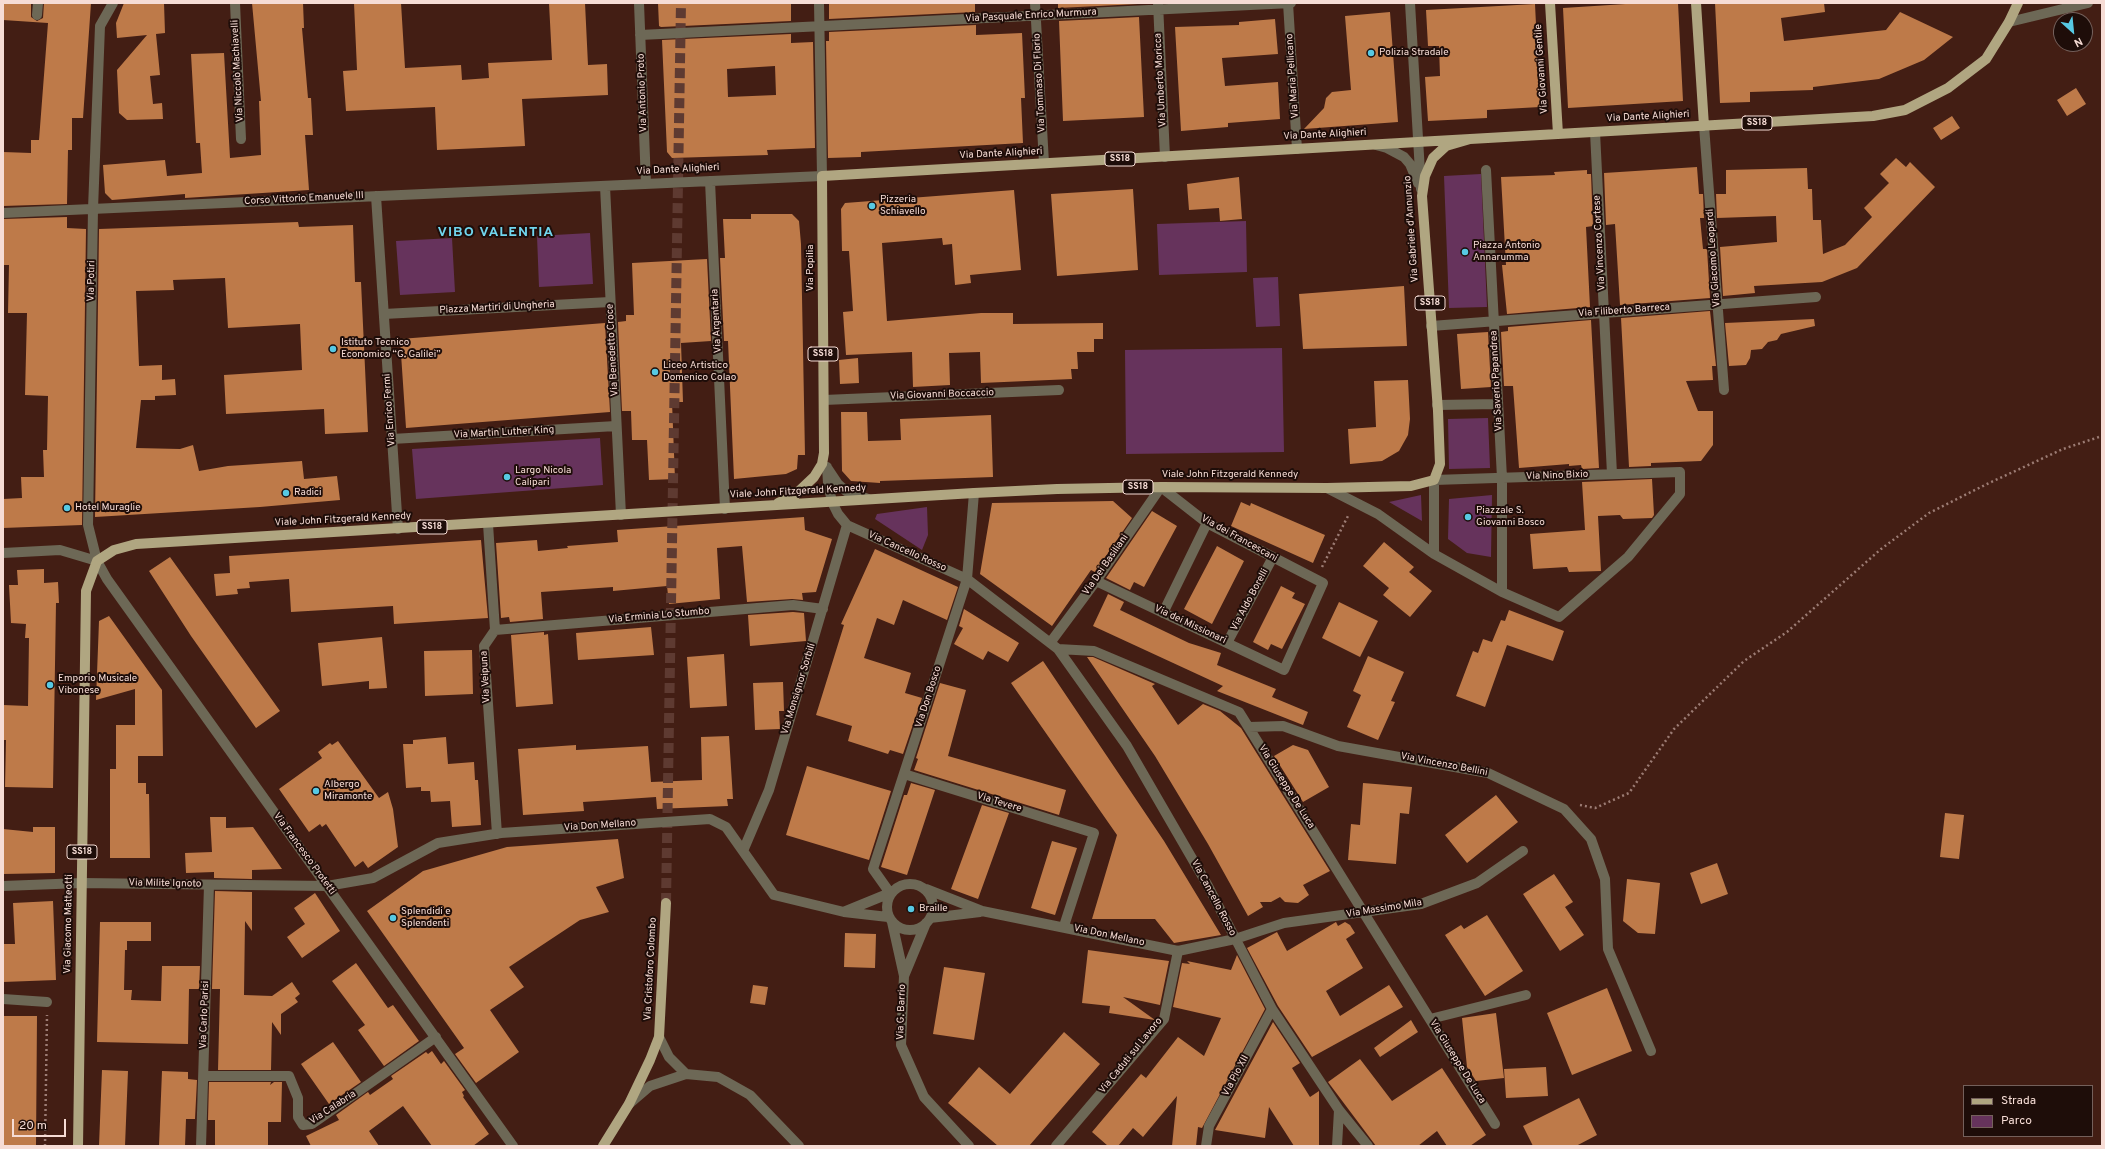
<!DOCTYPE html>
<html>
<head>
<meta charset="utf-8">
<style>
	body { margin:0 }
	#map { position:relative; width:2105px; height:1149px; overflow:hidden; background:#431e14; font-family:Overpass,sans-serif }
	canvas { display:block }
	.frame { position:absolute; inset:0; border:4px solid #f6dcd5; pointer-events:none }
	.legend { position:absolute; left:1963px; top:1085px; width:130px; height:52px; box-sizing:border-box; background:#1e0d09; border:1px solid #74605b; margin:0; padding:5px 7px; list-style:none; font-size:12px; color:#f6dcd5 }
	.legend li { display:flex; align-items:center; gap:8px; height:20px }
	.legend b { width:20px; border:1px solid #74605b }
	.north { position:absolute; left:2053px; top:12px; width:40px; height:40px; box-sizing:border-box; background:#1e0d09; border:1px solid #74605b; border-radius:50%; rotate:153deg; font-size:11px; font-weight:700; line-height:16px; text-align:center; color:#f6dcd5 }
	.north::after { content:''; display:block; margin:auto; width:14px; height:18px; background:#57c9e3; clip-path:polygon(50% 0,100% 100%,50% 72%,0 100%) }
	.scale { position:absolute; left:12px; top:1119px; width:54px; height:18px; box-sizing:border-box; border:2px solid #f6dcd5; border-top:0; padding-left:5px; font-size:12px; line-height:14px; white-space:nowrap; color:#f6dcd5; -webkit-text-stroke:3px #1e0d09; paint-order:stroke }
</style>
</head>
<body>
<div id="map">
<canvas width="2105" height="1149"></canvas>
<div class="frame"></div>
<ul class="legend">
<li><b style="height:5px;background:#b0a681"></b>Strada</li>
<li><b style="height:11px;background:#66335c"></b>Parco</li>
</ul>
<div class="north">N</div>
<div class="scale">20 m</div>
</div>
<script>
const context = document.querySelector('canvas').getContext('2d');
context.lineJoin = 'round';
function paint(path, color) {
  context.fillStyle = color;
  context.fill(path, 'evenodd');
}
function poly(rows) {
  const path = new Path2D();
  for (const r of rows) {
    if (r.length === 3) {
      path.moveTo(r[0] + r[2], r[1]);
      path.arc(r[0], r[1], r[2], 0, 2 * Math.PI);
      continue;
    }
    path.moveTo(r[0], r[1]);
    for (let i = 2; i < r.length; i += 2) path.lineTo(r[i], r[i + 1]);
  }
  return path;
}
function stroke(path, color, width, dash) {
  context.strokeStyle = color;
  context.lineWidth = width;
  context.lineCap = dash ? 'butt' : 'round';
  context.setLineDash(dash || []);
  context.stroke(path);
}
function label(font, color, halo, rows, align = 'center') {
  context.font = font + ' Overpass,sans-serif';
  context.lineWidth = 4;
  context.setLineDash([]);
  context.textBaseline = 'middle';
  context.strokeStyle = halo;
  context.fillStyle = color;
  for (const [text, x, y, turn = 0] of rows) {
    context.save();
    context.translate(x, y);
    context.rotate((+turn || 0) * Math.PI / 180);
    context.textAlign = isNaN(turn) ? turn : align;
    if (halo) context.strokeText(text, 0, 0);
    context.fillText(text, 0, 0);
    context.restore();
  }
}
paint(poly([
	[1481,174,1487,307,1449,308,1444,176],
	[1246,221,1247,272,1159,275,1157,224],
	[590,233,593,284,539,287,537,236],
	[452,238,455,292,400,295,396,241],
	[1278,277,1280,326,1256,327,1253,278],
	[1282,348,1284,452,1126,454,1125,350],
	[1488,418,1490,468,1449,469,1448,419],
	[600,438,603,485,416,499,412,449],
	[1421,495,1422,521,1389,502],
	[1492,495,1491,557,1467,553,1448,539,1449,499],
	[927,507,928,535,922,550,875,519,877,514]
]), '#66335c');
paint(poly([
	[3,3,31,3,31,17,37,21,43,18,44,3,91,3,83,118,72,118,72,150,68,150,67,204,3,206,3,152,31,153,31,140,39,140,48,23,3,20],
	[124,3,164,3,165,33,156,34,160,75,150,76,153,104,162,103,163,119,127,120,119,113,117,70,147,35,117,38,116,23],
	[252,3,303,3,304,28,302,28,308,98,311,98,313,135,305,135,309,190,185,198,185,194,112,200,105,193,103,165,165,160,167,176,202,173,200,143,196,143,191,54,224,53,230,158,261,155,259,101,261,101],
	[354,3,401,3,405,68,461,65,462,80,489,78,488,63,552,60,549,3,585,3,588,65,607,64,608,95,522,99,525,146,437,150,435,107,346,111,343,71,357,70],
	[658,3,791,3,791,21,661,27,659,26],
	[829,3,975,3,975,12,829,19],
	[1058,3,1138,3,1138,4,1058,8],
	[1641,3,1678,3,1683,101,1568,108,1563,8],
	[1715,3,1824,3,1825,12,1781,18,1784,41,1886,30,1900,12,1953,37,1924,60,1879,79,1813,87,1813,90,1750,92,1750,102,1720,103],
	[1535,4,1540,107,1487,110,1487,118,1428,121,1425,77,1440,76,1439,46,1428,46,1426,10],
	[1390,12,1398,122,1304,129,1324,108,1326,98,1332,92,1351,90,1345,16],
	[1139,17,1144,117,1063,121,1059,21],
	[1275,19,1278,54,1222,58,1225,86,1278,82,1280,119,1228,123,1228,127,1181,131,1175,27,1239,25,1239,22],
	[976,25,976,35,1022,33,1025,98,1021,98,1023,143,861,152,861,157,828,158,826,41,829,41,829,32],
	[791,34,791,43,813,42,815,148,767,150,768,155,672,158,667,152,662,40],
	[775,66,776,95,728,97,727,69],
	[2076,88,2086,104,2067,116,2057,100],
	[1952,116,1960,128,1941,140,1933,128],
	[1896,158,1906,167,1910,162,1935,187,1857,268,1822,282,1754,286,1755,293,1723,296,1720,247,1777,242,1776,216,1717,218,1716,194,1726,194,1726,170,1807,168,1808,189,1812,189,1813,220,1821,220,1823,254,1845,245,1872,217,1864,208,1889,183,1880,174],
	[1697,167,1699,194,1703,194,1704,218,1700,218,1703,249,1707,249,1710,298,1620,305,1615,224,1606,225,1604,173],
	[1587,170,1587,174,1591,174,1593,226,1586,227,1590,307,1507,314,1502,265,1506,265,1501,177,1555,175,1554,172],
	[1239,177,1242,219,1220,221,1219,208,1189,210,1187,184],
	[1133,189,1138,270,1057,276,1051,194],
	[1014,190,1021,270,970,275,971,283,955,285,952,244,943,245,942,238,882,243,887,321,981,313,1013,313,1013,324,1103,323,1103,339,1094,339,1094,352,1077,352,1078,369,1071,369,1072,379,981,383,980,352,949,353,950,385,913,387,912,352,846,355,843,312,853,311,849,251,842,251,841,209,845,203],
	[751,214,792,214,799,221,801,244,805,455,798,455,797,469,786,474,734,479,728,341,724,341,720,258,725,258,723,219,751,219],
	[67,217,67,228,86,229,82,525,3,528,3,499,22,498,21,477,44,477,43,450,47,450,48,396,25,395,27,313,8,313,9,265,3,265,3,219],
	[298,222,299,227,353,225,355,282,361,282,368,432,325,434,324,409,226,414,224,375,302,370,300,324,228,328,225,278,173,280,174,290,136,291,139,366,162,365,162,380,175,379,176,395,155,396,155,400,141,400,136,448,180,449,193,445,199,471,228,466,302,461,304,479,337,476,340,500,260,507,95,517,99,229],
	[707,259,711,341,681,343,683,402,672,402,675,479,649,480,647,440,632,440,631,411,622,411,618,322,626,321,626,315,634,315,632,263],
	[1404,286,1407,346,1303,349,1299,294],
	[1710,311,1716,366,1712,366,1713,380,1686,381,1698,411,1713,411,1713,445,1701,461,1651,463,1651,466,1629,467,1621,318],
	[1814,319,1815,326,1781,334,1777,340,1768,342,1762,349,1751,350,1750,358,1746,365,1729,366,1725,323],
	[1591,320,1599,468,1582,469,1581,465,1569,466,1569,464,1519,468,1513,386,1504,386,1501,332,1508,331,1508,327],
	[605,323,610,412,406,428,400,339],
	[1488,332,1491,387,1461,389,1457,334],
	[858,358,859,383,840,384,839,360],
	[1408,380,1410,419,1408,435,1399,451,1382,461,1350,464,1348,429,1376,427,1374,381],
	[841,412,867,412,868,441,901,440,900,419,991,415,993,477,880,481,880,483,851,481,842,471],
	[1652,479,1654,515,1652,518,1623,519,1620,515,1598,516,1601,571,1569,572,1567,567,1533,569,1530,534,1585,530,1582,482],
	[1113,501,1132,518,1095,572,1091,570,1052,626,980,574,992,503],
	[1241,502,1250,506,1251,503,1325,535,1313,563,1231,526],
	[1152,511,1177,526,1144,587,1134,582,1130,590,1106,578],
	[804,517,805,530,832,539,816,592,802,593,803,600,792,599,747,602,742,546,717,548,720,599,669,604,667,586,613,591,613,587,541,592,543,619,510,622,509,617,501,618,496,543,537,540,538,551,568,548,567,546,618,542,617,530],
	[481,540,488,618,394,624,393,606,291,612,289,579,249,582,250,588,237,589,238,594,216,596,214,574,230,573,229,556],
	[1384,542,1414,567,1409,572,1432,591,1410,617,1383,595,1389,588,1363,566],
	[1217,546,1244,561,1212,624,1184,609],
	[875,549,958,587,947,620,903,600,894,625,877,618,864,658,911,673,905,693,922,698,903,754,890,750,888,754,848,741,852,726,816,715,844,625,841,624],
	[170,557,280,711,256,728,191,636,149,571],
	[44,569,44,583,58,582,59,603,56,603,53,788,5,787,6,740,3,740,3,705,28,706,29,638,25,638,26,624,11,623,9,585,18,585,17,570],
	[1281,586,1295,593,1292,598,1305,604,1282,649,1271,644,1268,650,1253,642],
	[1108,594,1124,602,1120,610,1189,643,1221,653,1217,665,1276,689,1272,697,1308,712,1303,725,1217,691,1223,686,1093,626],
	[1339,602,1378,621,1360,657,1322,638],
	[964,609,1019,643,1008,662,988,651,983,660,954,644,963,628,959,626],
	[1509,610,1564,631,1553,661,1507,645,1485,707,1456,696,1473,651,1478,653,1483,639,1492,642,1501,620,1505,621],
	[793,612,804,613,806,641,750,646,748,615],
	[109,616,162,690,163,756,138,756,138,783,146,783,146,794,149,794,150,858,110,858,110,769,116,769,116,725,135,725,135,689,96,700,99,621],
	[651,627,654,655,578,660,576,633],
	[544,632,544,635,548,634,553,704,516,707,511,635],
	[382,637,387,688,369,689,369,681,322,686,318,643],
	[472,650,473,694,425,696,424,651],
	[724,654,727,706,690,708,687,657],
	[1368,656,1404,672,1391,701,1395,702,1378,740,1347,727,1361,695,1353,691],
	[1087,657,1093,657,1155,684,1152,686,1178,725,1203,704,1220,711,1241,728,1330,871,1303,885,1309,895,1298,903,1285,902,1280,897,1271,902,1260,902,1263,907,1248,916,1208,844,1155,756],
	[1043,661,1164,841,1221,935,1174,943,1155,919,1092,919,1117,835,1011,683],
	[783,682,784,711,779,711,780,729,755,730,753,683],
	[940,683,966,690,948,756,1066,790,1059,815,914,770,918,759,916,758],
	[729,736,733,799,727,799,728,806,657,809,656,797,583,802,584,811,523,815,518,749,576,745,576,750,648,746,651,782,702,780,701,737],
	[446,737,448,764,474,762,475,780,478,780,481,825,452,827,450,801,431,802,430,791,421,791,421,787,406,788,403,744,413,744,413,740],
	[338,741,379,798,388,792,393,809,398,847,368,868,363,861,355,867,326,824,322,827,320,824,309,832,279,789,322,758,318,752,330,743,332,745],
	[1293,745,1308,750,1329,787,1303,802,1274,756],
	[807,766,891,791,869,860,786,835],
	[911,783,935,790,907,875,881,867,904,795,907,795],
	[1363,783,1412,787,1409,814,1400,813,1396,864,1348,860,1351,824,1360,825],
	[1496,795,1518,822,1467,863,1445,835],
	[982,805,1009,813,978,899,951,889],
	[1945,813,1964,815,1959,859,1940,857],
	[210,817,226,817,226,828,253,827,282,869,252,870,252,879,214,878,214,872,186,873,185,853,212,852],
	[33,827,55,827,55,873,3,874,3,829,33,832],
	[618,839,624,878,596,887,609,912,580,920,509,967,524,987,490,1010,519,1052,476,1083,455,1054,464,1048,367,911,423,871,507,847],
	[1052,841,1077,848,1055,915,1031,908],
	[1717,863,1728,894,1701,904,1690,873],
	[1554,874,1573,902,1565,907,1584,935,1560,951,1523,894],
	[1627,879,1660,883,1655,934,1638,933,1623,921],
	[215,891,252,892,252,931,245,921,244,995,272,996,292,982,300,994,295,998,298,1002,281,1014,281,1035,272,1022,271,1070,218,1070,220,989,212,989],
	[315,893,340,931,302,958,287,937,305,924,294,908],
	[53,901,56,980,3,982,3,944,15,944,13,903],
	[1487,915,1523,971,1485,996,1445,935,1461,925,1464,929],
	[100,922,151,922,151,941,127,941,127,950,125,950,124,990,132,990,131,1000,161,1001,162,966,200,966,199,989,189,989,188,1044,97,1042],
	[1336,922,1338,926,1345,922,1350,925,1355,933,1346,939,1363,968,1326,991,1340,1016,1389,985,1403,1007,1312,1057,1278,1006,1247,948,1277,932,1287,951],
	[845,933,876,934,875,968,844,967],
	[1088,950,1169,961,1160,1005,1123,997,1155,1020,1109,1013,1110,1006,1082,1003],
	[1237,955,1265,1009,1202,1128,1198,1127,1196,1146,1172,1146,1177,1096,1143,1137,1133,1128,1118,1146,1108,1146,1092,1132,1141,1074,1146,1078,1178,1037,1204,1056,1221,1018,1173,1007,1182,963,1190,964,1187,961,1231,970],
	[356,963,388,1008,393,1005,419,1041,384,1066,358,1030,365,1025,332,981],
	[944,967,985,973,974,1040,933,1034],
	[753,985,768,987,765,1005,750,1003],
	[1607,988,1632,1051,1572,1075,1547,1013],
	[1496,1013,1504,1078,1476,1081,1467,1067,1462,1018],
	[3,1016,37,1016,36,1146,3,1146],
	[1411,1020,1418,1032,1380,1057,1374,1048],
	[1273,1022,1300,1063,1292,1068,1310,1097,1319,1091,1319,1146,1294,1146,1269,1107,1265,1138,1215,1130],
	[1064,1032,1100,1064,1029,1146,998,1146,948,1103,979,1067,1010,1094],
	[333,1042,361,1082,329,1104,301,1064],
	[432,1051,441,1064,444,1061,465,1090,462,1092,464,1096,463,1097,489,1134,473,1146,432,1146,403,1106,369,1131,379,1146,311,1146,306,1136,339,1120,336,1115,368,1092,370,1095,393,1079,391,1076,426,1052,428,1054],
	[1360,1059,1392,1101,1442,1068,1486,1135,1470,1146,1447,1146,1437,1131,1418,1146,1376,1146,1328,1082],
	[1546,1067,1548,1096,1506,1098,1504,1069],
	[102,1070,128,1071,125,1146,99,1146],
	[162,1071,188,1072,188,1079,197,1080,195,1119,186,1119,185,1146,159,1146],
	[209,1082,271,1082,270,1085,274,1082,282,1082,281,1122,268,1122,268,1146,215,1146,215,1120,208,1120],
	[1579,1098,1597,1135,1576,1146,1533,1146,1523,1126]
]), '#be7a49');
stroke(poly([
	[666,903,681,3]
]), '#5e3a31', 10, [10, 5]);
stroke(poly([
	[1322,567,1349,514],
	[1580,805,1595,808,1629,793,1674,729,1744,661,1787,632,1881,549,1929,513,1987,484,2063,449,2102,436],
	[45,1146,47,1015]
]), '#9c7c74', 2.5, [2, 3]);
stroke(poly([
	[113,3,100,26,93,209,88,525,97,561,107,579,513,1146],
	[235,3,241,139],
	[639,3,646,184],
	[1035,3,1044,163],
	[1158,3,1165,157],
	[1288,3,1297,149],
	[1410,3,1421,189],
	[37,15,38,3],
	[2009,22,2088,3],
	[640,35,1291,3],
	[1704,126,1724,390],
	[1595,132,1612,474],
	[1376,145,1387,148,1404,157,1410,164,1418,183],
	[1486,170,1502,478,1502,592],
	[710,181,725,509],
	[605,186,621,515],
	[376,196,398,529],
	[3,213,822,176,819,3],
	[384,314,610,302],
	[1431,326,1816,297],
	[824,400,1059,390],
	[1437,405,1498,404],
	[392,439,616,426],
	[827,467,828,483,832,502,838,514,847,525,967,579,1058,649,1094,651,1239,712,1495,1124],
	[828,469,838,484,846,491,868,499],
	[1327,488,1378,514,1434,554,1502,592,1559,617,1628,557,1680,494,1680,472,1434,480,1434,554],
	[488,524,495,630,484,646,497,834],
	[3,553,60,550,97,561],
	[1163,613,1207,523],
	[495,630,793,605,823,609],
	[1050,643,1096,581,1161,487,1207,523,1323,583,1284,670,1096,581],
	[1227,643,1273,557],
	[1058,649,1127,746,1208,886,1272,1009,1339,1110,1368,1146],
	[1249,727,1283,726,1338,746,1488,773,1564,809,1591,839,1605,879,1608,949,1651,1051],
	[904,774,1094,833,1064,926],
	[743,851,769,790,847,525],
	[910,907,23],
	[3,886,82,883,327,886,373,878,438,843,501,833,710,819,726,827,774,895,844,912,888,917],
	[926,889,982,911,1178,951,1235,939,1284,923,1421,904,1477,883,1523,851],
	[846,911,890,893,873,869,967,579,974,493],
	[930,918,980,912],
	[892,922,904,976,901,1045,924,1097,969,1146],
	[904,976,926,923],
	[3,999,47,1002],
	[1430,1019,1526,995],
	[659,1037,669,1057,686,1074],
	[204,1076,289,1076,298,1098,298,1117,303,1125,312,1124,436,1037],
	[629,1104,650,1086,686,1074,718,1077,750,1095,799,1146],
	[201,1146,209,885],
	[1056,1146,1164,1019,1178,951],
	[1206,1146,1209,1126,1272,1009],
	[1337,1146,1339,1110]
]), '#6d6856', 10);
stroke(poly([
	[1550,3,1558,134],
	[1696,3,1704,126],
	[778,503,795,495,814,477,822,464,824,453,822,176,1873,116,1905,110,1948,88,1986,59,2009,22,2018,3],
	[78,1146,86,591,97,561,114,550,136,544,974,493,1057,489,1161,487,1327,488,1411,486,1434,480,1440,464,1438,411,1422,196,1425,176,1433,158,1446,146,1470,139],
	[603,1146,629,1104,650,1060,659,1037,666,903]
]), '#b0a681', 10);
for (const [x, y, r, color] of [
	[1371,53,4,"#57c9e3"],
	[872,206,4,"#57c9e3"],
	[1465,252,4,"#57c9e3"],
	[333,349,4,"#57c9e3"],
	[655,372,4,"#57c9e3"],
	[507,477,4,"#57c9e3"],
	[286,493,4,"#57c9e3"],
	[67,508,4,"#57c9e3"],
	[1468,517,4,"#57c9e3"],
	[50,685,4,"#57c9e3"],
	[316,791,4,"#57c9e3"],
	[911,909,4,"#57c9e3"],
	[393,918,4,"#57c9e3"]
]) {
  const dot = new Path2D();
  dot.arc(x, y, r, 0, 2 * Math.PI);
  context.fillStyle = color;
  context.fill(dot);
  stroke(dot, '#1e0d09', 1.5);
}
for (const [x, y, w] of [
	[1757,123,30],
	[1120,159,30],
	[1430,303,30],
	[823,354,30],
	[1138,487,30],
	[432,527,30],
	[82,852,30]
]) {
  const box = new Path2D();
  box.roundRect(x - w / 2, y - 7, w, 14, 3);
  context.fillStyle = '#1e0d09';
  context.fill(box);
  stroke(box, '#f6dcd5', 1);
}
label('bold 9px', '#f6dcd5', null, [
	["SS18",1757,123],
	["SS18",1120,159],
	["SS18",1430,303],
	["SS18",823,354],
	["SS18",1138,487],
	["SS18",432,527],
	["SS18",82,852]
]);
label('10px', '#f6dcd5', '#1e0d09', [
	["Via Pasquale Enrico Murmura",1031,16,-3],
	["Via Giovanni Gentile",1542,69,-94],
	["Via Niccolò Machiavelli",238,71,-93],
	["Via Maria Pellicano",1293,76,-94],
	["Via Umberto Moricca",1161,80,-93],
	["Via Tommaso Di Florio",1040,83,-93],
	["Via Antonio Proto",643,93,-92],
	["Via Dante Alighieri",1648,117,-3],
	["Via Dante Alighieri",1325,135,-3],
	["Via Dante Alighieri",1001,154,-3],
	["Via Dante Alighieri",678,170,-3],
	["Corso Vittorio Emanuele III",304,199,-3],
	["Via Gabriele d'Annunzio",1412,229,-94],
	["Via Vincenzo Cortese",1600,243,-93],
	["Via Giacomo Leopardi",1714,258,-94],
	["Via Popilia",811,268,-90],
	["Via Potiri",92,281,-89],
	["Piazza Martiri di Ungheria",497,308,-3],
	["Via Filiberto Barreca",1624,311,-4],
	["Via Argentaria",717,321,-93],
	["Via Benedetto Croce",613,350,-93],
	["Via Saverio Papandrea",1497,381,-93],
	["Via Giovanni Boccaccio",942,395,-2],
	["Via Enrico Fermi",390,410,-94],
	["Via Martin Luther King",504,433,-3],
	["Viale John Fitzgerald Kennedy",1230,475],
	["Via Nino Bixio",1557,476,-2],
	["Viale John Fitzgerald Kennedy",798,492,-3],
	["Viale John Fitzgerald Kennedy",343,520,-3],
	["Via dei Francescani",1239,539,29],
	["Via Cancello Rosso",907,552,24],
	["Via Dei Basiliani",1106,565,-55],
	["Via Aldo Borelli",1250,600,-62],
	["Via Erminia Lo Stumbo",659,616,-5],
	["Via dei Missionari",1190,625,25],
	["Via Veipuna",486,677,-93],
	["Via Monsignor Sorbili",799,689,-73],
	["Via Don Bosco",929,697,-72],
	["Via Vincenzo Bellini",1444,765,11],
	["Via Giuseppe De Luca",1286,787,58],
	["Via Tevere",999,803,17],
	["Via Don Mellano",600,826,-4],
	["Via Francesco Protetti",304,854,54],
	["Via Milite Ignoto",165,884,1],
	["Via Cancello Rosso",1213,898,62],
	["Via Massimo Mila",1384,909,-9],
	["Via Giacomo Matteotti",69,924,-89],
	["Via Don Mellano",1109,936,12],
	["Via Cristoforo Colombo",651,969,-87],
	["Via G. Barrio",902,1012,-88],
	["Via Carlo Parisi",205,1015,-88],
	["Via Caduti sul Lavoro",1131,1056,-51],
	["Via Giuseppe De Luca",1457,1062,58],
	["Via Pio XII",1236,1076,-62],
	["Via Calabria",333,1108,-33]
]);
label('10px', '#f6dcd5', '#1e0d09', [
	["Polizia Stradale",1379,53],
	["Pizzeria",880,200],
	["Schiavello",880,212],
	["Piazza Antonio",1473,246],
	["Annarumma",1473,258],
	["Istituto Tecnico",341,343],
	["Economico “G. Galilei”",341,355],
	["Liceo Artistico",663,366],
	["Domenico Colao",663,378],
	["Largo Nicola",515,471],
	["Calipari",515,483],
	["Radici",294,493],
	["Hotel Muraglie",75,508],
	["Piazzale S.",1476,511],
	["Giovanni Bosco",1476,523],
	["Emporio Musicale",58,679],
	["Vibonese",58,691],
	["Albergo",324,785],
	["Miramonte",324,797],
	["Braille",919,909],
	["Splendidi e",401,912],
	["Splendenti",401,924]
], 'left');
context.letterSpacing = '1px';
label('bold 14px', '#71d6ee', '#1e0d09', [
	["VIBO VALENTIA",496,233]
]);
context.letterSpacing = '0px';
</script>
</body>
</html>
